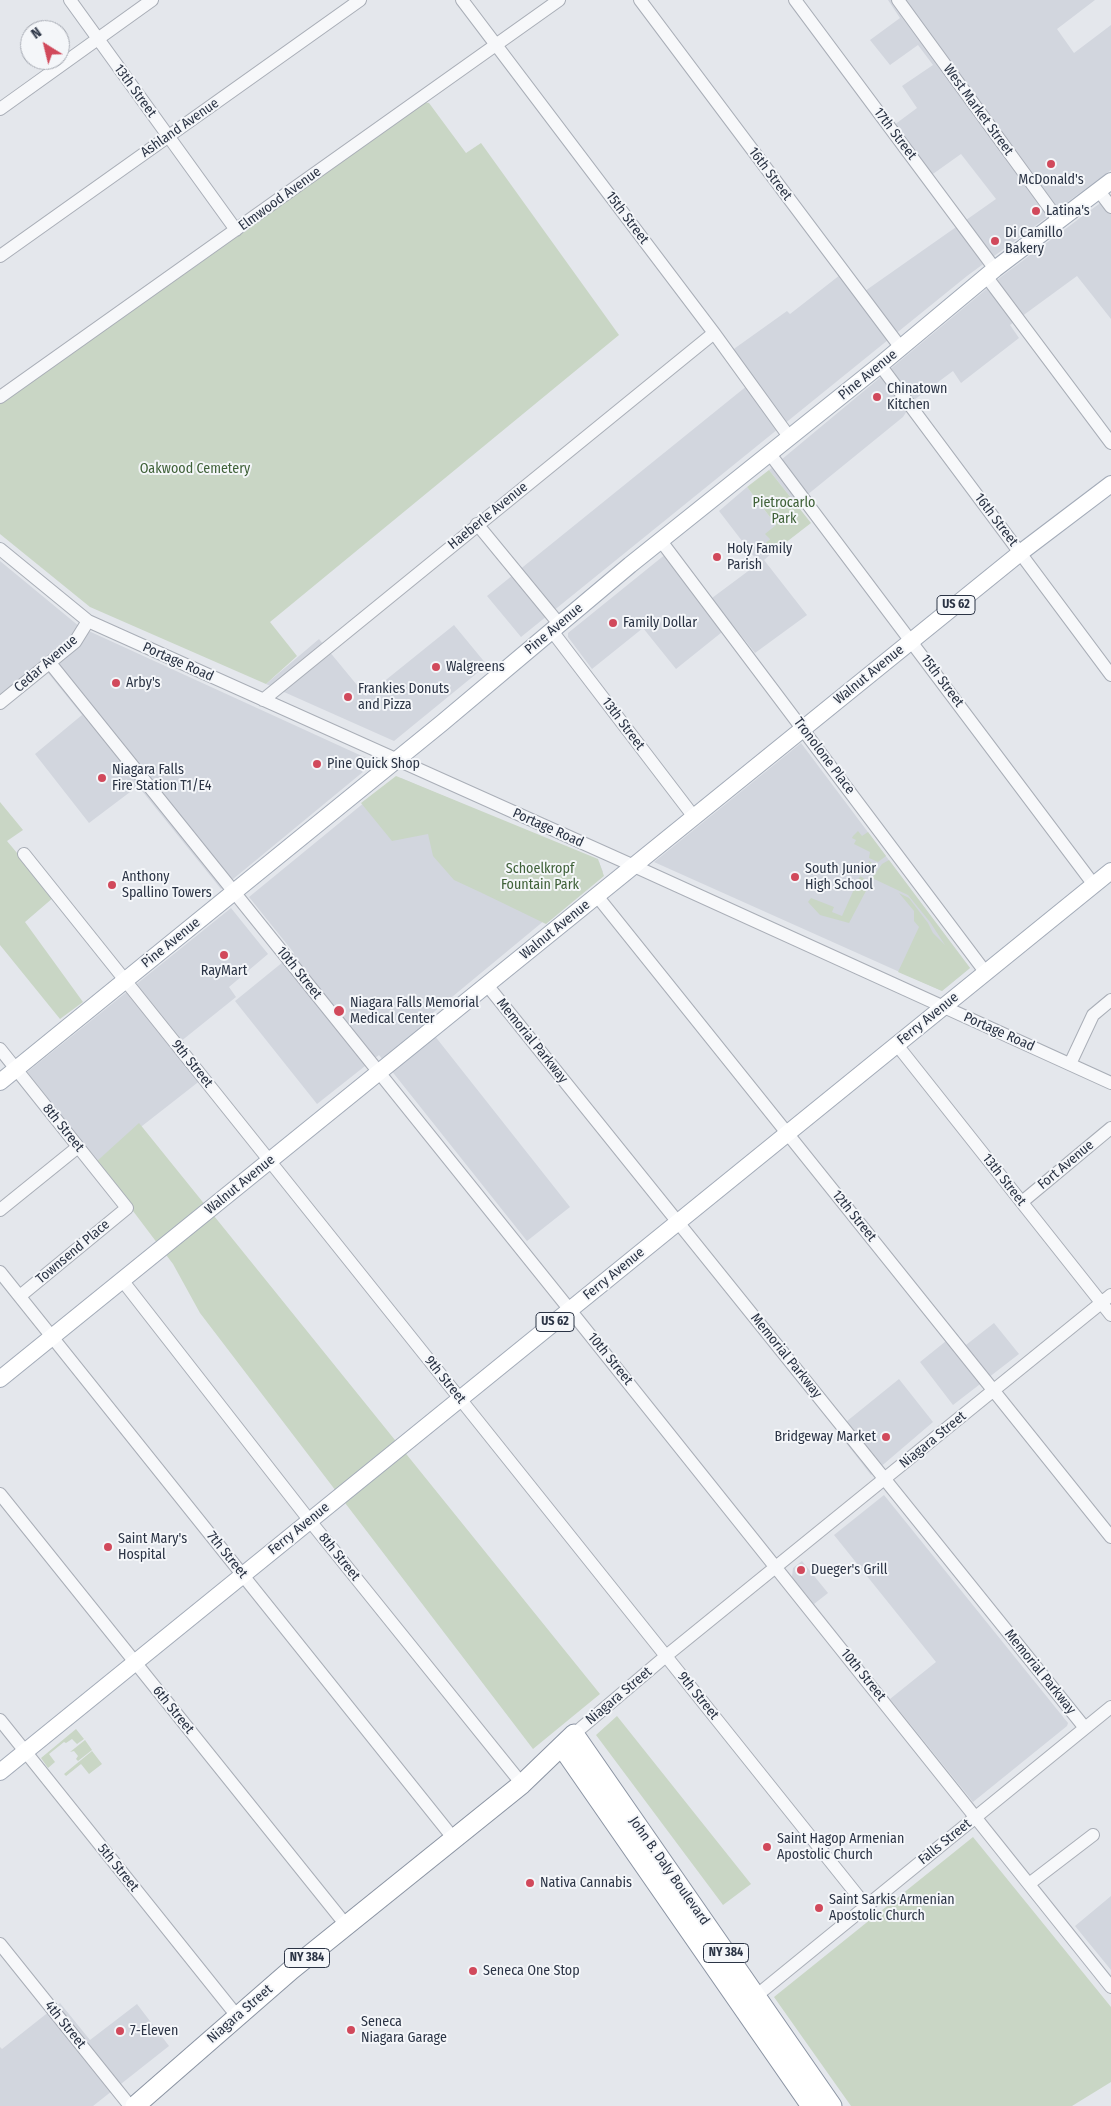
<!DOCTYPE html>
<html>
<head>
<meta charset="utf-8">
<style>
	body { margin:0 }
	#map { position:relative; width:1111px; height:2106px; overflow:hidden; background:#e4e7ec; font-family:"Fira Sans Condensed",sans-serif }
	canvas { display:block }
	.north { position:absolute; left:20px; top:20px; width:50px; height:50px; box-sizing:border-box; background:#f4f6f9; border:1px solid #a4a8b1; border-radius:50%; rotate:324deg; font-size:14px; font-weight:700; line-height:20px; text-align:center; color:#2b3445 }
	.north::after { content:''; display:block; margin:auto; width:18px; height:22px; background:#d1495b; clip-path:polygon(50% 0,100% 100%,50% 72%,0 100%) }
</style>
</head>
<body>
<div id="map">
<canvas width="1111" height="2106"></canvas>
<div class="north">N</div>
</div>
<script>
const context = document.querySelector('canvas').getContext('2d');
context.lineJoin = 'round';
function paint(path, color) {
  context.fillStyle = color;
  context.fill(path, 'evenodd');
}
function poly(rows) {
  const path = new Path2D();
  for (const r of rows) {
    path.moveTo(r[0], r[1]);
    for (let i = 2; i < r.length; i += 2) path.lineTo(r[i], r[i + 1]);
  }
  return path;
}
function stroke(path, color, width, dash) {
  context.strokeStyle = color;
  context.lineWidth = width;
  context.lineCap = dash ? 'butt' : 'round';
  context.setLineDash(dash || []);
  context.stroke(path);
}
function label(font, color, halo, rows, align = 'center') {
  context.font = font + ' "Fira Sans Condensed",sans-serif';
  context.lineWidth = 4;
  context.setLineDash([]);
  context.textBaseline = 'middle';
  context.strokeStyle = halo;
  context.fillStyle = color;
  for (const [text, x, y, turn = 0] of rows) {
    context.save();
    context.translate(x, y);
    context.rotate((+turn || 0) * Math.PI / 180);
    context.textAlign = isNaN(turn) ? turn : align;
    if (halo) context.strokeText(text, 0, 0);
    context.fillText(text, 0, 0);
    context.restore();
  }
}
paint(poly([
	[888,0,1095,0,1057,29,1074,53,1111,25,1111,170,967,276,521,637,487,596,753,381,731,351,787,311,790,314,849,268,865,291,996,199,961,154,923,181,886,131,917,108,902,86,933,65,918,45,890,65,870,40,900,18],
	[1111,195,1111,319,1077,276,1010,325,1019,338,961,383,953,371,914,400,903,417,796,504,769,470,1002,276],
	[747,487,776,525,770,539,763,545,771,554,764,560,807,615,755,653,732,624,676,669,643,628,592,669,568,637,568,633,672,549,712,598,759,563,719,511],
	[0,561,80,627,375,762,221,889,138,786,89,823,35,754,82,715,44,668,0,704],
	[454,625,487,665,394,741,266,684,319,639,366,696],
	[801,743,970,968,942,991,654,862],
	[401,778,599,862,603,872,423,1021,570,1207,527,1241,379,1055,317,1104,235,1001,294,953,249,897,393,779],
	[231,908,268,954,229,987,236,997,180,1042,206,1076,96,1162,26,1073],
	[994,1323,1019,1354,953,1405,920,1362,956,1333,966,1345],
	[899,1379,933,1422,871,1475,836,1430],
	[884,1495,1068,1723,1067,1726,973,1802,890,1699,936,1662,834,1535],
	[802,1561,828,1593,814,1604,792,1577,793,1568],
	[1111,1896,1111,1970,1075,1926],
	[60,2003,90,2040,137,2004,169,2046,93,2106,0,2106,0,2047,2,2049]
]), '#d2d6de');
paint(poly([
	[423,102,429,103,466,153,481,143,619,335,270,622,297,656,266,684,90,607,0,534,0,404,200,263],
	[769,470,811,523,771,554,763,545,770,539,765,534,776,525,747,487],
	[396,776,598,859,604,876,546,924,482,893,454,880,433,856,428,834,392,841,361,803],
	[0,802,23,830,7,841,54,897,25,922,83,1002,60,1019,0,945],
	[858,831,862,836,868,832,886,856,878,862,869,858,870,852,854,844,856,840,852,838,853,836],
	[889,860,970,968,942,991,898,972,919,927,914,921,914,911,899,893,909,898,928,923,933,933,945,945,930,922,908,895,872,878,882,864],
	[869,861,877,866,873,873,865,874],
	[860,876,866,880,867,889,849,923,820,915,808,902,811,898,834,907,832,912,842,916],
	[139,1123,600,1694,533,1749,200,1313,173,1264,96,1162],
	[617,1716,751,1884,723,1905,596,1735],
	[76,1729,84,1739,77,1744,72,1739,66,1743,64,1742,49,1754,55,1762,48,1768,41,1758],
	[85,1740,92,1750,78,1761,76,1759,78,1756,74,1751,70,1752],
	[92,1751,102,1764,89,1774,81,1764,66,1776,64,1774],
	[973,1837,1111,2007,1111,2082,1072,2106,851,2106,774,1997]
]), '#c9d6c5');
const minor = poly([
	[70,0,236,230],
	[462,0,714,333,790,438],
	[640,0,901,348],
	[795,0,995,269],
	[898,0,1059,221],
	[0,109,152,0],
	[1099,191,1111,207],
	[0,256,360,0],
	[986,276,1111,443],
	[880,365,1111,675],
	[0,397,559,0],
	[770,454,1094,885],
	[477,524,560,625],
	[661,541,986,973],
	[0,549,88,621,634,866,1111,1083],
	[552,631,694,817],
	[50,663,570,1310,1111,1987],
	[263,700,714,333],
	[0,703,75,642,88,621],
	[24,854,866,1906],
	[597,896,1111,1537],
	[487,985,1085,1728],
	[897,1045,1111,1315],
	[0,1049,127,1208,20,1296],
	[1070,1064,1093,1015,1111,1000],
	[1022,1202,1111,1128],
	[0,1210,78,1147],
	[0,1272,454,1839],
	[122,1280,310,1521,522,1784],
	[0,1494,346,1925],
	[0,1720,237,2016],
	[574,1734,666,1656,1111,1295],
	[1029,1884,1093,1835],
	[0,1944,130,2106],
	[756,1996,1111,1707]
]);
const major = poly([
	[0,1082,442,723,630,565,880,365,995,269,1111,181],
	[0,1379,1020,553,1111,484],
	[0,1772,1111,871]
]);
const highway = poly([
	[562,1747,811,2106],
	[135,2106,291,1970,522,1784,574,1734,832,2106]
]);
stroke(minor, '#a9aeb7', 14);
stroke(major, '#a3abb8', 18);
stroke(highway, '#8b94a3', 21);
stroke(minor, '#f7f8fa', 12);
stroke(major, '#fff', 16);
stroke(highway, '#fff', 19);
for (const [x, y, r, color] of [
	[1051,164,5,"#d1495b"],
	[1036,211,5,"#d1495b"],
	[995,241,5,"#d1495b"],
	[877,397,5,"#d1495b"],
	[717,557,5,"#d1495b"],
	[613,623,5,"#d1495b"],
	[436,667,5,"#d1495b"],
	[116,683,5,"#d1495b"],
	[348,697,5,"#d1495b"],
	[317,764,5,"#d1495b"],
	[102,778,5,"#d1495b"],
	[795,877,5,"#d1495b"],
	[112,885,5,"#d1495b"],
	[224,955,5,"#d1495b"],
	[339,1011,6,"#d1495b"],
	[886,1437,5,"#d1495b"],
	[108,1547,5,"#d1495b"],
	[801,1570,5,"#d1495b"],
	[767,1847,5,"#d1495b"],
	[530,1883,5,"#d1495b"],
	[819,1908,5,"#d1495b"],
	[473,1971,5,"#d1495b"],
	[351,2030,5,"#d1495b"],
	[120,2031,5,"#d1495b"]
]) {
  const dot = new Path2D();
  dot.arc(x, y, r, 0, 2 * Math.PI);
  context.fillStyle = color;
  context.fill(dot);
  stroke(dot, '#f4f6f9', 2);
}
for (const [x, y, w] of [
	[956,605,38],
	[555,1322,38],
	[726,1953,45],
	[307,1958,45]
]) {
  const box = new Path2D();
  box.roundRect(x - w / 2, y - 9.5, w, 19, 4);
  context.fillStyle = '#f4f6f9';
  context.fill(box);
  stroke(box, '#2b3445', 1);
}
label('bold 12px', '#2b3445', null, [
	["US 62",956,605],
	["US 62",555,1322],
	["NY 384",726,1953],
	["NY 384",307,1958]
]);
label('14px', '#2b3445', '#f4f6f9', [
	["13th Street",135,91,54],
	["West Market Street",978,110,54],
	["Ashland Avenue",180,128,-35],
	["17th Street",895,134,53],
	["16th Street",770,174,53],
	["Elmwood Avenue",280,199,-36],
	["15th Street",627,218,53],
	["Pine Avenue",868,375,-39],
	["Haeberle Avenue",488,516,-39],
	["16th Street",996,520,53],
	["Pine Avenue",554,629,-40],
	["Portage Road",178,662,24],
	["Cedar Avenue",46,664,-41],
	["Walnut Avenue",869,675,-39],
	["15th Street",942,681,53],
	["13th Street",623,724,53],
	["Tronolone Place",824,756,53],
	["Portage Road",548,828,24],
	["Walnut Avenue",555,930,-39],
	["Pine Avenue",171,943,-39],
	["10th Street",299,973,51],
	["Ferry Avenue",928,1019,-39],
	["Portage Road",999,1032,24],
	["Memorial Parkway",532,1041,51],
	["9th Street",192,1064,51],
	["8th Street",63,1128,51],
	["Fort Avenue",1066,1165,-40],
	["13th Street",1004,1180,52],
	["Walnut Avenue",240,1185,-39],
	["12th Street",854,1216,51],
	["Townsend Place",73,1252,-40],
	["Ferry Avenue",614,1274,-39],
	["Memorial Parkway",786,1356,51],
	["10th Street",610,1359,51],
	["9th Street",445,1380,51],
	["Niagara Street",933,1440,-39],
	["Ferry Avenue",299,1529,-39],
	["7th Street",227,1555,51],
	["8th Street",339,1557,51],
	["Memorial Parkway",1040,1672,51],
	["10th Street",863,1675,51],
	["Niagara Street",619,1696,-40],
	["9th Street",698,1696,51],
	["6th Street",173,1710,51],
	["Falls Street",945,1842,-39],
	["5th Street",118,1868,51],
	["John B. Daly Boulevard",669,1871,55],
	["Niagara Street",240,2014,-41],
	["4th Street",65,2025,51]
]);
label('14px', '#2b3445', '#f4f6f9', [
	["McDonald's",1051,180,"center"],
	["Latina's",1046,211],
	["Di Camillo",1005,233],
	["Bakery",1005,249],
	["Chinatown",887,389],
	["Kitchen",887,405],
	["Holy Family",727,549],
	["Parish",727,565],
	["Family Dollar",623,623],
	["Walgreens",446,667],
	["Arby's",126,683],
	["Frankies Donuts",358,689],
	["and Pizza",358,705],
	["Pine Quick Shop",327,764],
	["Niagara Falls",112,770],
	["Fire Station T1/E4",112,786],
	["South Junior",805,869],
	["High School",805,885],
	["Anthony",122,877],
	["Spallino Towers",122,893],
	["RayMart",224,971,"center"],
	["Niagara Falls Memorial",350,1003],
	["Medical Center",350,1019],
	["Bridgeway Market",876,1437,"right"],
	["Saint Mary's",118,1539],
	["Hospital",118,1555],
	["Dueger's Grill",811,1570],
	["Saint Hagop Armenian",777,1839],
	["Apostolic Church",777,1855],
	["Nativa Cannabis",540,1883],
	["Saint Sarkis Armenian",829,1900],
	["Apostolic Church",829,1916],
	["Seneca One Stop",483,1971],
	["Seneca",361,2022],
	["Niagara Garage",361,2038],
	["7-Eleven",130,2031]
], 'left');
label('14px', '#3f6138', '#f4f6f9', [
	["Oakwood Cemetery",195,469],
	["Pietrocarlo",784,503],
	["Park",784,519],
	["Schoelkropf",540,869],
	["Fountain Park",540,885]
]);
</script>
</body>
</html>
